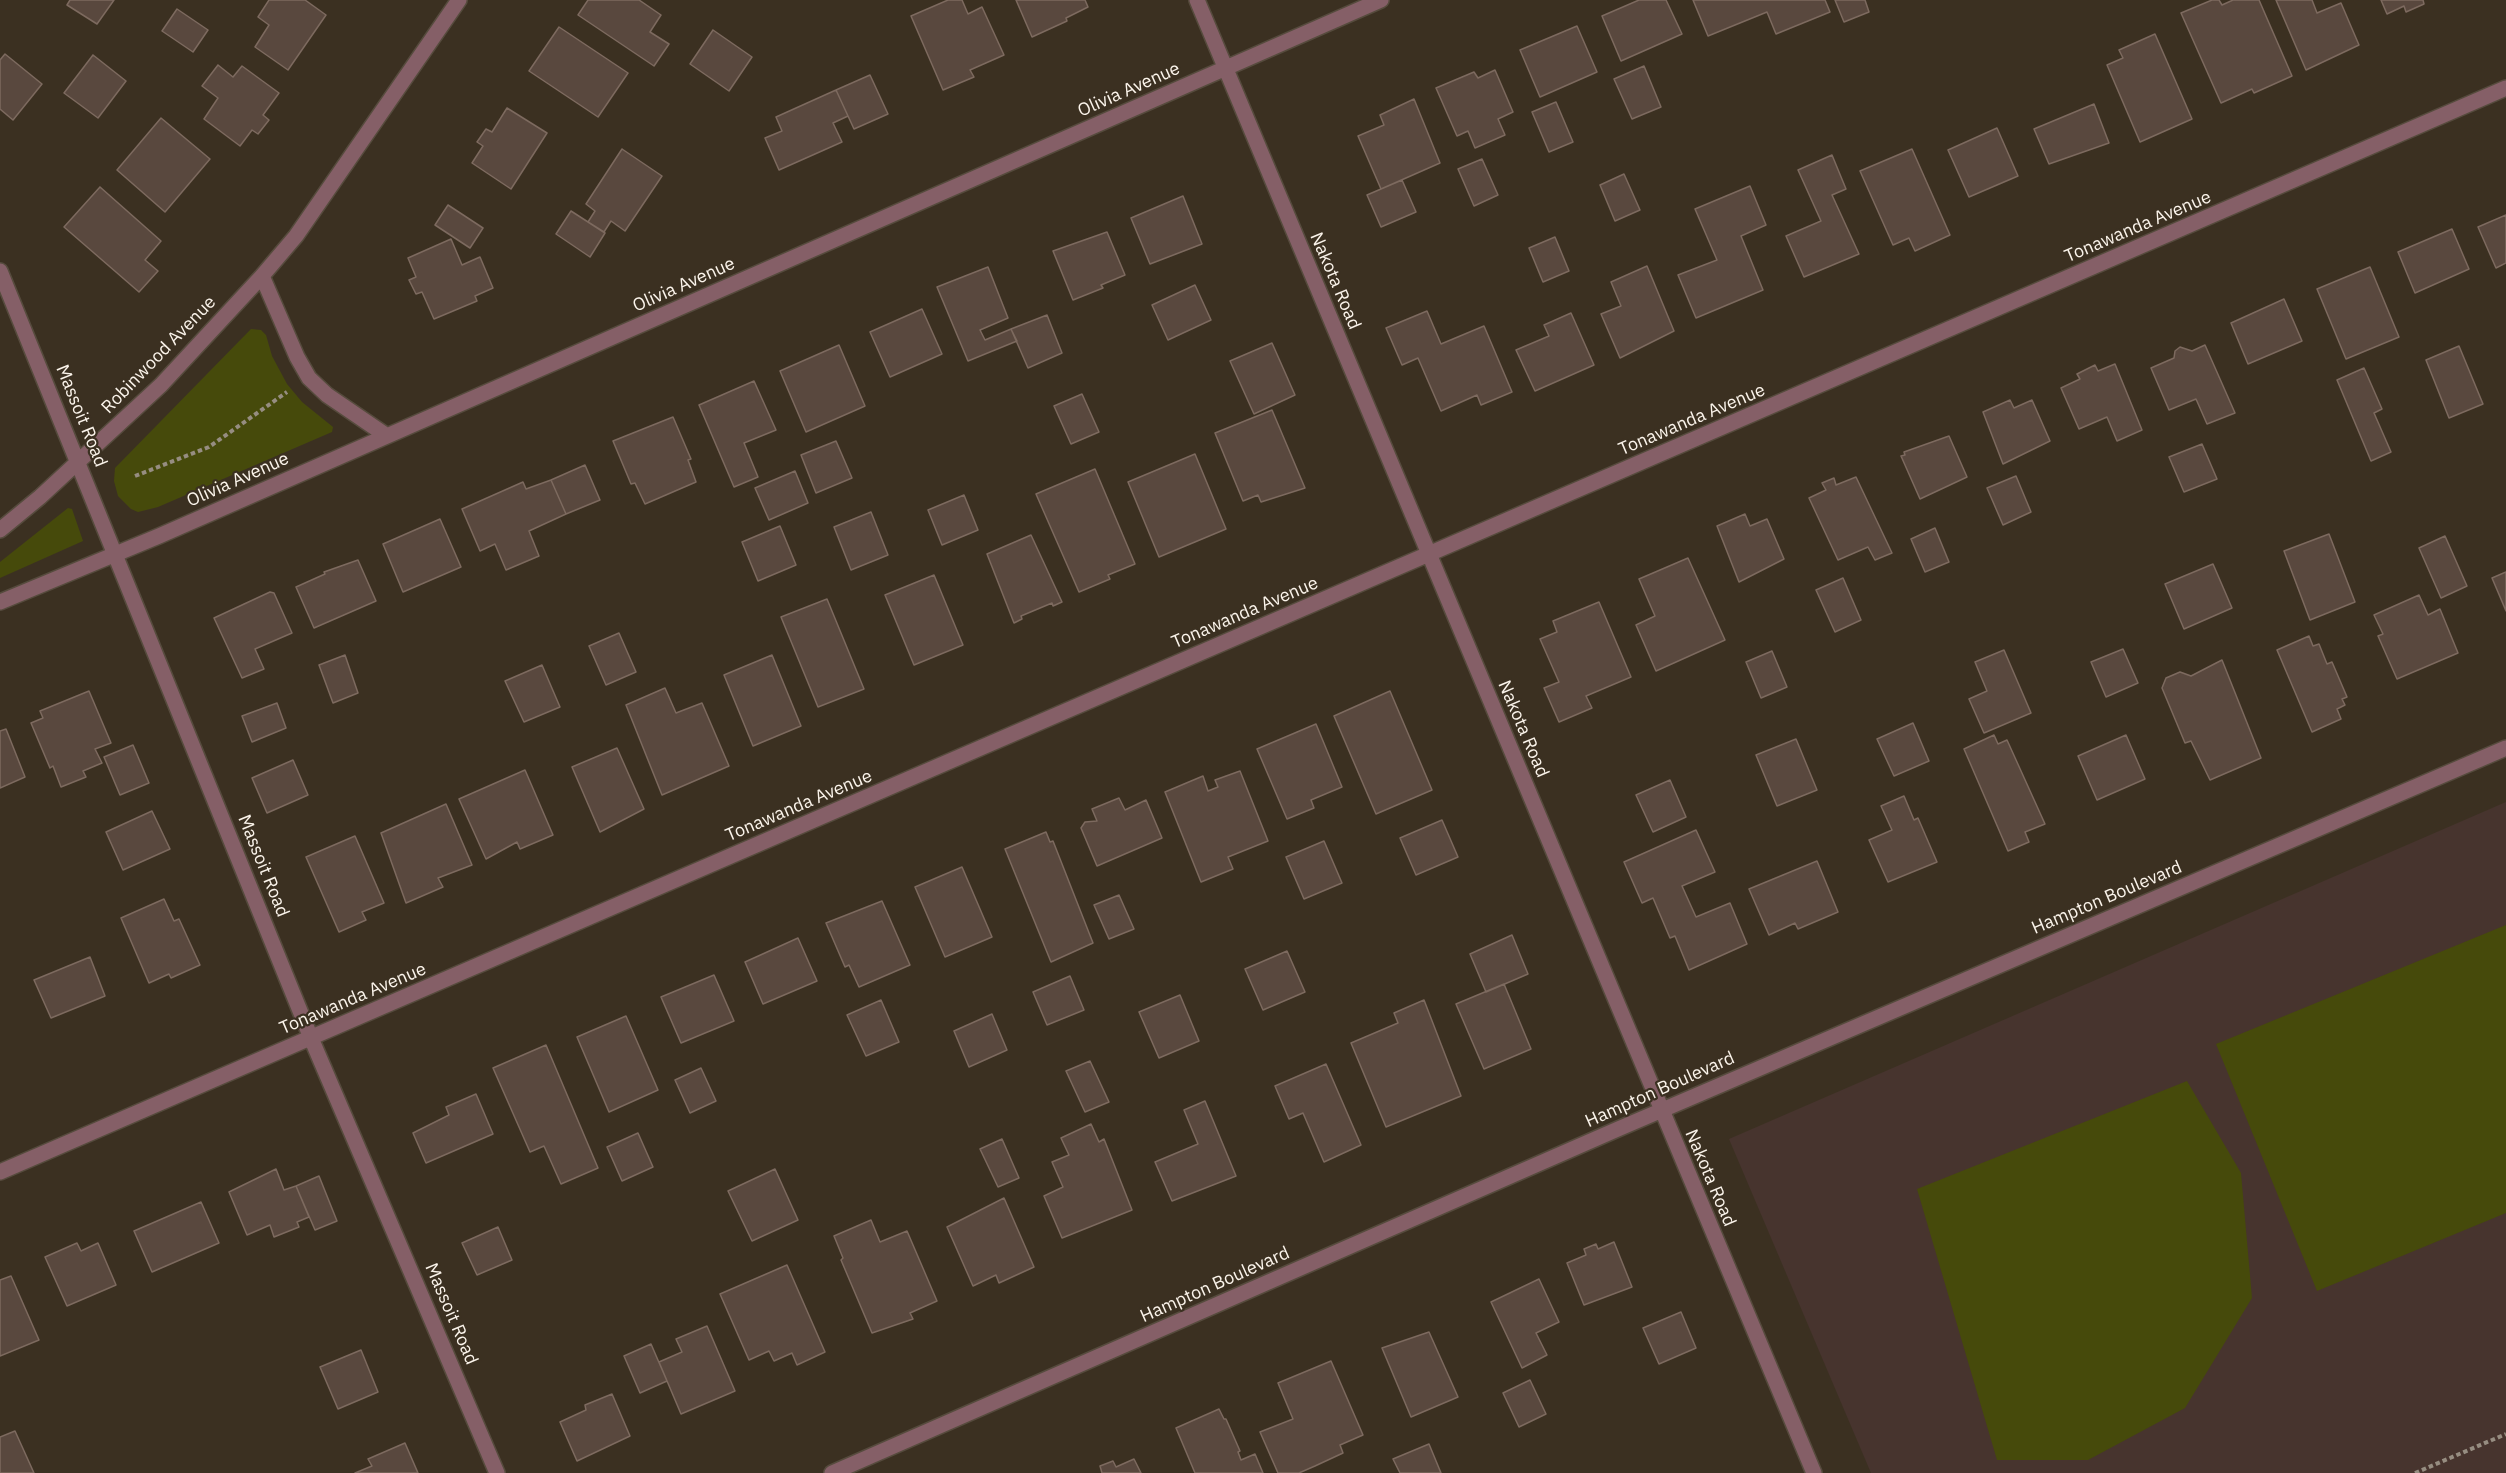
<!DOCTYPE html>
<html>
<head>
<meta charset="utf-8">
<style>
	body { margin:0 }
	canvas { display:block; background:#3b3021 }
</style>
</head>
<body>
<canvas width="2506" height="1473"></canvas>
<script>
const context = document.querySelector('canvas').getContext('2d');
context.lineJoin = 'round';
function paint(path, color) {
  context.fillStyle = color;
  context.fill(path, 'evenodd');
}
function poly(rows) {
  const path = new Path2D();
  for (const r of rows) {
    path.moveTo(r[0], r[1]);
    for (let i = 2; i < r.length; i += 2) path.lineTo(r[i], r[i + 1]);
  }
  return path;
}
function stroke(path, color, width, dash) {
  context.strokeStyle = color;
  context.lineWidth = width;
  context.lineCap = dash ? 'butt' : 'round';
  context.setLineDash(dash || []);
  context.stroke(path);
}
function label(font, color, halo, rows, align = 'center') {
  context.font = font + ' "IBM Plex Sans",sans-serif';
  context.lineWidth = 4.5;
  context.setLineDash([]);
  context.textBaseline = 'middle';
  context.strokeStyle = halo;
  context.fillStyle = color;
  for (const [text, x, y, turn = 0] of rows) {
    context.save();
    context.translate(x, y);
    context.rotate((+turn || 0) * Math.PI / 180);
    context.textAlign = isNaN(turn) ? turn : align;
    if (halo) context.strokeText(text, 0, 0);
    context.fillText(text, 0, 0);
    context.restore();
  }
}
paint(poly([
	[2506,802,2506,1473,1871,1473,1729,1139]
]), '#47342e');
paint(poly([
	[251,329,261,330,266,335,272,356,287,384,302,402,333,427,332,432,158,507,138,512,131,509,118,496,114,481,115,468],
	[68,508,72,509,83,541,0,578,0,562],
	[2506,925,2506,1213,2317,1291,2216,1044],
	[2187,1081,2241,1173,2252,1298,2185,1408,2088,1460,1997,1460,1917,1189]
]), '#464a0b');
const building = poly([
	[70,0,114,0,97,24,67,5,70,0],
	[269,0,305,0,326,15,288,70,255,47,269,25,258,17,269,0],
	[588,0,639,0,661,15,650,32,669,44,654,66,578,15,588,0],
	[948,0,962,0,968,14,982,7,1004,55,970,70,974,77,943,90,911,16,948,0],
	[1016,0,1085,0,1088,7,1066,18,1067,21,1032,37,1016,0],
	[1639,0,1666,0,1682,34,1621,61,1602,16,1639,0],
	[1693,0,1825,0,1830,12,1776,34,1767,12,1708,36,1693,0],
	[1835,0,1865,0,1869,12,1844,22,1835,0],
	[2212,0,2219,0,2222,5,2233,0,2259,0,2292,76,2254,93,2252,89,2221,103,2181,13,2212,0],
	[2276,0,2312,0,2317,13,2341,3,2359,45,2306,70,2276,0],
	[2381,0,2423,0,2424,4,2406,12,2404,6,2387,14,2381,0],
	[177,9,208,30,193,52,162,31,177,9],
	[1577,26,1597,72,1540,97,1520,50,1577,26],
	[559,27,628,73,598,117,529,71,559,27],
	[713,30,752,57,729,91,690,64,713,30],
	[2155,34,2192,119,2140,142,2107,65,2123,58,2119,50,2155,34],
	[5,54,42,84,13,120,0,109,0,60,5,54],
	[93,55,126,81,98,118,64,93,93,55],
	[218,65,233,77,242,66,279,93,263,115,269,120,258,134,252,130,240,146,204,119,218,98,202,86,218,65],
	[1644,66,1661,107,1632,119,1614,79,1644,66],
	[1495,70,1513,112,1498,119,1505,135,1475,148,1468,131,1457,136,1436,88,1474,72,1478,78,1495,70],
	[870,75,888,114,854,129,836,90,870,75],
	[836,90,848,116,833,123,842,142,779,170,765,138,782,131,776,117,836,90],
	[1414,99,1440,163,1381,189,1358,136,1384,125,1380,115,1414,99],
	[1556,102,1573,142,1549,152,1532,112,1556,102],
	[2094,104,2109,143,2049,164,2034,129,2094,104],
	[507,108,547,133,511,189,472,163,483,146,477,142,486,129,492,132,507,108],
	[161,118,210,159,165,212,117,170,161,118],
	[1997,128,2018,176,1969,197,1948,150,1997,128],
	[622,149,662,176,625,231,611,221,604,232,588,222,595,211,586,204,622,149],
	[1912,149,1950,235,1915,251,1909,238,1893,245,1860,171,1912,149],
	[1832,155,1846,189,1832,195,1859,254,1804,277,1786,236,1821,221,1798,170,1832,155],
	[1482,159,1498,195,1474,206,1458,169,1482,159],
	[1624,174,1640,210,1615,221,1600,185,1624,174],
	[1402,180,1416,212,1381,227,1367,195,1402,180],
	[1750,186,1766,225,1741,236,1763,290,1696,318,1678,275,1717,260,1695,209,1750,186],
	[100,187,161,241,145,260,158,271,139,292,64,227,100,187],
	[1183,196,1202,244,1150,264,1131,218,1183,196],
	[448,205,483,228,470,248,435,225,448,205],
	[571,211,605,233,590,257,556,234,571,211],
	[2506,215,2506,263,2496,268,2478,227,2506,215],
	[2452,229,2469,269,2415,293,2398,252,2452,229],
	[1107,232,1125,275,1101,285,1103,288,1073,300,1053,251,1107,232],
	[1555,237,1569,271,1543,282,1529,248,1555,237],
	[451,239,462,265,480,257,493,288,475,296,477,301,434,319,422,292,416,294,409,280,416,277,408,258,451,239],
	[1647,266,1674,331,1620,358,1601,314,1621,306,1611,282,1647,266],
	[988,267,1008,318,980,330,985,340,1011,329,1017,341,968,361,937,287,988,267],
	[2370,267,2399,337,2346,359,2317,289,2370,267],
	[1195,285,1211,320,1168,340,1152,305,1195,285],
	[2284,299,2302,341,2248,364,2231,323,2284,299],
	[922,309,942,354,890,377,870,332,922,309],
	[1427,311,1441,344,1484,326,1512,392,1481,405,1477,395,1441,411,1418,358,1402,365,1386,328,1427,311],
	[1571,313,1594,365,1535,391,1516,350,1549,336,1544,325,1571,313],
	[1047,315,1062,353,1028,368,1011,329,1047,315],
	[1272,343,1295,395,1254,414,1230,361,1272,343],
	[839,345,865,406,806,432,780,371,839,345],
	[2205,345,2235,413,2207,424,2196,399,2169,410,2151,368,2174,358,2175,351,2180,347,2192,351,2205,345],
	[2459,346,2483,404,2449,418,2426,360,2459,346],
	[2115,364,2142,430,2117,441,2107,417,2079,429,2061,388,2080,379,2077,374,2095,365,2098,371,2115,364],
	[2364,368,2382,409,2374,413,2391,452,2371,461,2337,380,2364,368],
	[754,381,776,430,744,443,758,477,734,487,699,405,754,381],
	[1082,394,1099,432,1071,444,1054,406,1082,394],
	[2010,400,2014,408,2032,400,2050,441,2003,464,1983,412,2010,400],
	[1272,410,1305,488,1261,502,1258,495,1243,501,1215,433,1272,410],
	[673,417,691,459,688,460,696,482,645,504,635,483,631,484,613,441,673,417],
	[1949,436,1967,477,1920,499,1901,456,1905,455,1904,452,1949,436],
	[836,441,852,478,816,493,801,455,836,441],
	[2202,444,2217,479,2184,492,2169,457,2202,444],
	[1195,454,1226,529,1159,557,1128,482,1195,454],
	[585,465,600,500,566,514,551,480,585,465],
	[1095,469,1135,564,1108,575,1110,579,1079,592,1036,494,1095,469],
	[795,471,808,503,769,520,755,488,795,471],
	[2016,476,2031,512,2003,525,1987,488,2016,476],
	[1856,477,1892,553,1875,560,1868,547,1838,560,1809,498,1826,490,1822,483,1834,478,1836,485,1856,477],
	[551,480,566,514,529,531,539,556,506,570,495,544,480,551,462,509,523,482,526,489,551,480],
	[964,495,978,530,942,545,928,510,964,495],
	[871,512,888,555,851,570,834,527,871,512],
	[1745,514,1750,526,1767,519,1784,559,1739,582,1717,526,1745,514],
	[440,519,461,567,403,592,383,544,440,519],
	[780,526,796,565,758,581,742,542,780,526],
	[1935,528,1949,562,1925,572,1911,539,1935,528],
	[2329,534,2355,602,2310,620,2284,551,2329,534],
	[1031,535,1062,602,1053,606,1052,603,1021,616,1022,619,1014,623,987,554,1031,535],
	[2445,536,2467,586,2441,598,2419,548,2445,536],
	[1688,558,1725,640,1656,671,1636,625,1655,616,1639,579,1688,558],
	[358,560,376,601,314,628,296,587,325,574,324,572,358,560],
	[2213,564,2232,608,2184,629,2165,584,2213,564],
	[2506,572,2506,611,2492,578,2506,572],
	[934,575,963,645,914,665,885,595,934,575],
	[1843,578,1861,620,1835,632,1816,590,1843,578],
	[270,592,274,593,292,633,255,649,264,669,242,678,214,618,270,592],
	[2419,595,2428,615,2440,609,2458,653,2397,679,2378,636,2383,634,2374,615,2419,595],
	[827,599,864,689,818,707,781,617,827,599],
	[1599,602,1631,677,1586,696,1592,708,1559,722,1544,688,1559,682,1540,639,1557,632,1553,621,1599,602],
	[619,633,636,672,606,685,589,646,619,633],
	[2309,636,2313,646,2319,644,2327,664,2332,662,2347,697,2342,699,2345,705,2337,709,2341,719,2312,732,2277,650,2309,636],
	[2123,649,2138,683,2106,697,2091,662,2123,649],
	[2004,650,2031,713,1984,733,1969,699,1987,691,1975,662,2004,650],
	[1772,651,1787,687,1761,698,1746,662,1772,651],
	[345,655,358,693,333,703,319,665,345,655],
	[772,655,801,726,753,746,724,675,772,655],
	[2222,660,2261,758,2210,780,2191,741,2185,743,2162,688,2166,678,2180,672,2191,676,2222,660],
	[542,665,560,707,524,722,505,681,542,665],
	[665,688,676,713,702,703,729,766,662,795,626,705,665,688],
	[89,691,111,743,95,749,102,763,83,771,86,777,61,787,53,766,50,768,31,723,43,718,40,711,89,691],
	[1390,691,1432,790,1376,814,1334,716,1390,691],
	[277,703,286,728,252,742,242,716,277,703],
	[1913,723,1929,761,1894,776,1877,739,1913,723],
	[1316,724,1342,787,1311,800,1314,808,1287,819,1257,749,1316,724],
	[6,729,25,777,0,788,0,731,6,729],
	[1994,735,1998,744,2007,740,2045,824,2025,832,2029,842,2008,851,1964,749,1994,735],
	[2126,735,2145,779,2097,800,2078,756,2126,735],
	[1796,739,1817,790,1777,806,1756,755,1796,739],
	[133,745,149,783,120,795,104,757,133,745],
	[617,748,644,809,600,832,572,767,617,748],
	[293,760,308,795,267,813,252,778,293,760],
	[525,770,553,835,520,849,517,842,486,859,459,799,525,770],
	[1240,771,1268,841,1228,857,1233,869,1201,882,1165,792,1203,776,1208,791,1218,787,1215,780,1240,771],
	[1670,780,1686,817,1653,832,1636,795,1670,780],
	[1904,796,1914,820,1918,818,1937,862,1888,882,1869,840,1892,830,1881,806,1904,796],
	[1119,798,1125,810,1146,800,1162,838,1097,866,1081,828,1085,822,1097,821,1092,809,1119,798],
	[446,804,472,865,438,878,443,887,406,903,381,833,446,804],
	[152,811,170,849,123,870,106,832,152,811],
	[1442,820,1458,857,1416,875,1400,838,1442,820],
	[1696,830,1715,872,1682,886,1696,917,1730,903,1747,944,1689,970,1675,936,1670,938,1653,898,1642,903,1624,862,1696,830],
	[1046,832,1050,842,1053,841,1093,943,1051,962,1005,849,1046,832],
	[355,836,384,903,362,912,366,920,339,932,306,857,355,836],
	[1324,841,1342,883,1304,899,1286,857,1324,841],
	[1817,861,1838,912,1798,929,1795,923,1769,935,1749,889,1817,861],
	[962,867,992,937,945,957,915,887,962,867],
	[1119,895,1134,929,1109,939,1094,905,1119,895],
	[164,899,174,921,179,919,200,965,171,978,169,974,149,983,121,918,164,899],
	[882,901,910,965,859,987,849,965,845,967,826,923,882,901],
	[1512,935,1528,974,1486,992,1470,954,1512,935],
	[798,938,817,981,763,1004,745,962,798,938],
	[1287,951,1305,992,1263,1010,1245,969,1287,951],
	[90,957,105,996,51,1018,34,980,90,957],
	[714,975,734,1021,681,1043,661,997,714,975],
	[1070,976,1084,1010,1047,1025,1033,992,1070,976],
	[1504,984,1531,1049,1484,1069,1456,1004,1504,984],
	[1180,995,1199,1041,1159,1058,1139,1012,1180,995],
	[881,1000,899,1042,866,1056,847,1015,881,1000],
	[1424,1000,1461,1096,1386,1127,1351,1043,1398,1023,1394,1013,1424,1000],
	[992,1014,1007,1050,969,1067,954,1031,992,1014],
	[626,1016,658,1090,609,1112,577,1037,626,1016],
	[546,1045,598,1168,561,1184,544,1146,530,1152,493,1068,546,1045],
	[1090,1061,1109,1102,1085,1112,1066,1071,1090,1061],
	[1326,1064,1361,1145,1324,1162,1303,1113,1289,1119,1275,1086,1326,1064],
	[701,1068,716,1101,690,1113,675,1080,701,1068],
	[476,1094,493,1134,426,1163,413,1133,449,1115,446,1107,476,1094],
	[1205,1101,1236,1176,1172,1201,1155,1162,1198,1144,1184,1110,1205,1101],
	[1091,1124,1099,1142,1104,1139,1132,1210,1062,1238,1044,1196,1063,1187,1052,1162,1069,1155,1061,1138,1091,1124],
	[638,1133,653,1167,622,1181,607,1147,638,1133],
	[1002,1139,1019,1178,998,1187,980,1149,1002,1139],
	[276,1169,284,1190,296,1186,309,1217,297,1222,299,1227,274,1237,270,1225,247,1235,229,1192,276,1169],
	[775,1169,798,1220,752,1241,728,1191,775,1169],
	[319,1176,337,1221,315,1230,296,1186,319,1176],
	[1004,1198,1034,1267,999,1283,996,1275,973,1286,947,1227,1004,1198],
	[201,1202,219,1243,152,1272,134,1231,201,1202],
	[871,1220,880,1242,907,1231,937,1301,910,1313,913,1319,872,1333,841,1260,843,1258,834,1236,871,1220],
	[498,1227,512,1260,477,1275,462,1243,498,1227],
	[1614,1242,1632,1287,1584,1305,1567,1263,1586,1255,1584,1249,1596,1244,1598,1249,1614,1242],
	[77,1243,81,1251,98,1243,116,1285,67,1306,45,1257,77,1243],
	[787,1265,825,1352,797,1365,792,1353,774,1361,769,1351,749,1360,720,1294,787,1265],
	[11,1276,39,1340,0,1356,0,1280,11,1276],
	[1539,1279,1559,1322,1536,1333,1547,1355,1522,1368,1491,1302,1539,1279],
	[1681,1312,1696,1348,1659,1364,1643,1328,1681,1312],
	[707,1326,735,1391,681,1414,659,1362,682,1352,676,1339,707,1326],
	[1429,1332,1458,1397,1411,1417,1382,1348,1429,1332],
	[651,1344,667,1381,640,1393,624,1356,651,1344],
	[361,1350,378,1392,338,1409,320,1367,361,1350],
	[1331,1361,1363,1435,1340,1445,1343,1453,1315,1466,1299,1473,1278,1473,1260,1432,1293,1419,1278,1383,1331,1361],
	[1530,1380,1546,1414,1519,1427,1503,1393,1530,1380],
	[612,1394,630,1436,577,1461,560,1422,586,1410,585,1405,612,1394],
	[1219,1409,1224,1419,1226,1419,1240,1451,1238,1452,1241,1460,1255,1454,1263,1473,1195,1473,1176,1428,1219,1409],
	[15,1431,34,1473,0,1473,0,1437,15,1431],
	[405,1443,418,1473,355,1473,372,1466,368,1459,405,1443],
	[1429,1444,1441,1473,1400,1473,1393,1459,1429,1444],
	[1134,1459,1141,1473,1102,1473,1100,1466,1113,1461,1116,1467,1134,1459]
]);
paint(building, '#59483e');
stroke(building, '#7d6a5f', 1.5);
const minor = poly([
	[1197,0,1814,1473],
	[0,271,311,1038,497,1473],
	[262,276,297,357,309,378,327,395,387,436],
	[0,530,40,497,161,385,262,276,296,236,459,0],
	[0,602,159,536,1381,0],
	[0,1172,2506,88],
	[832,1473,1618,1129,2506,748]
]);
stroke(minor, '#564b3d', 18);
stroke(poly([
	[135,476,209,447,287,392],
	[2415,1473,2506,1434]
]), '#968d81', 4, [4.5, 3]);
stroke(minor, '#855f67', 15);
label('18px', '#fbf4eb', '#3b3021', [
	["Olivia Avenue",1129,90,-24],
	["Tonawanda Avenue",2138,227,-23],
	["Nakota Road",1335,281,67],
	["Olivia Avenue",684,285,-24],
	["Robinwood Avenue",159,355,-46],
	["Massoit Road",81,416,68],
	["Tonawanda Avenue",1692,420,-23],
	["Olivia Avenue",238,480,-24],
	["Tonawanda Avenue",1245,613,-23],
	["Nakota Road",1523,729,67],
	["Tonawanda Avenue",799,806,-23],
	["Massoit Road",263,866,68],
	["Hampton Boulevard",2107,898,-23],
	["Tonawanda Avenue",353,999,-23],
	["Hampton Boulevard",1660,1090,-24],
	["Nakota Road",1710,1178,67],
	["Hampton Boulevard",1215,1285,-24],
	["Massoit Road",451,1314,67]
]);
</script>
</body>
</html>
